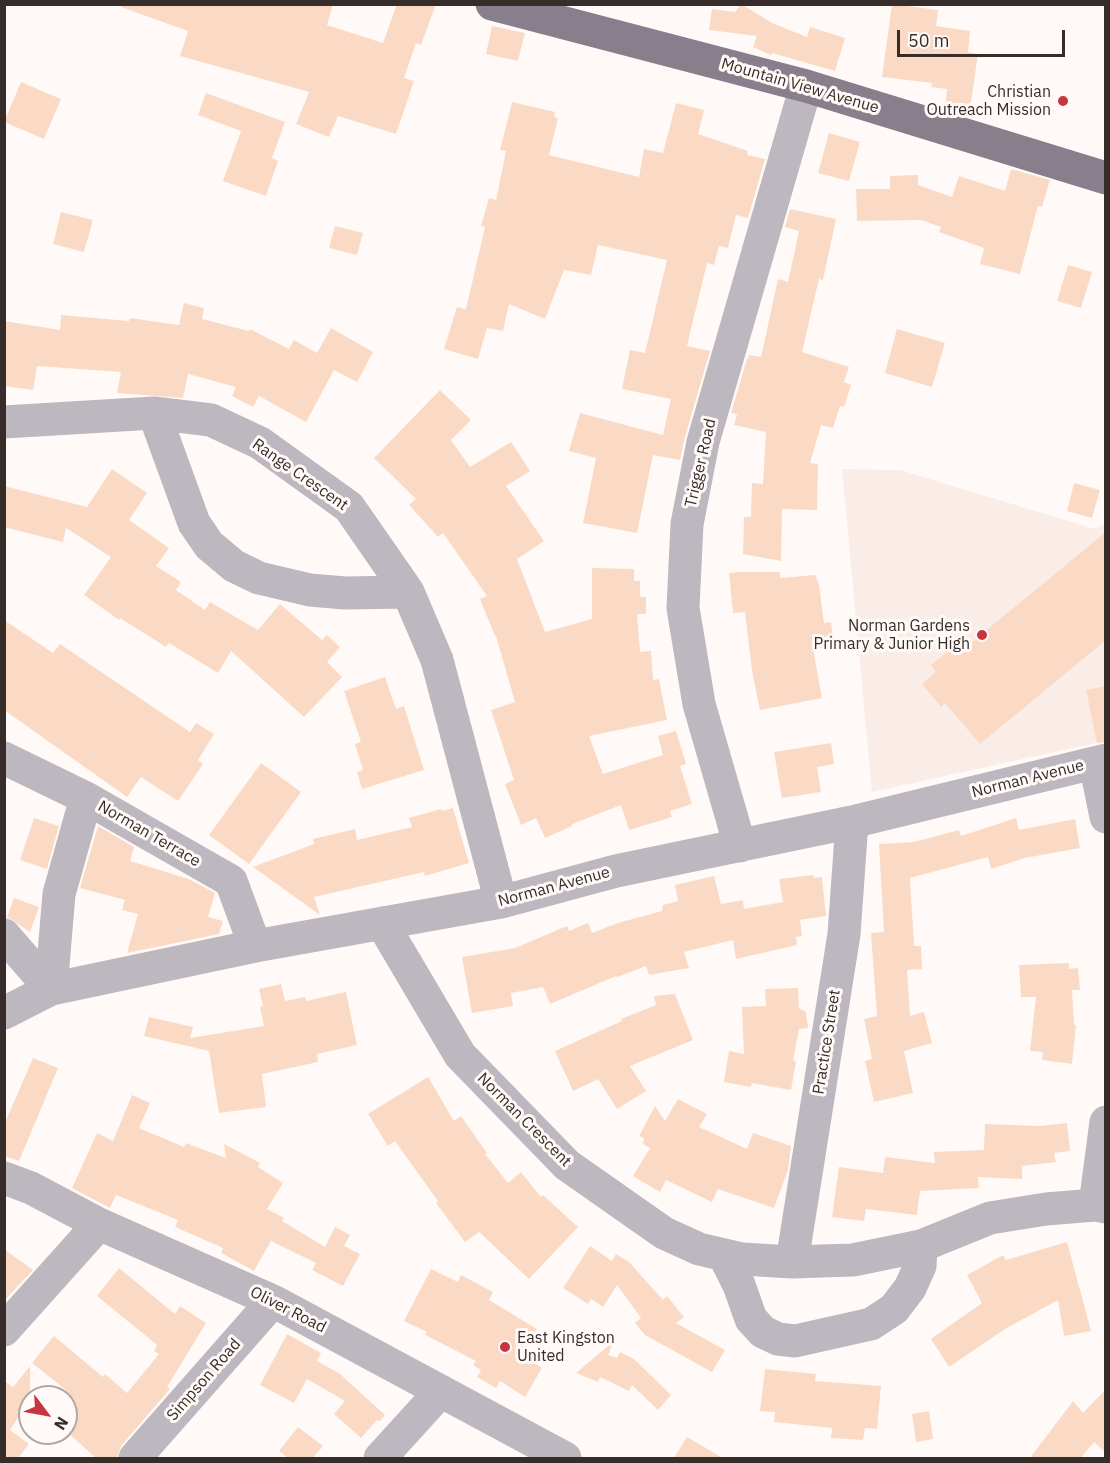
<!DOCTYPE html>
<html>
<head>
<meta charset="utf-8">
<style>
	body { margin:0 }
	#map { position:relative; width:1110px; height:1463px; overflow:hidden; background:#fffaf8; font-family:"IBM Plex Sans",sans-serif }
	canvas { display:block }
	.frame { position:absolute; inset:0; border:6px solid #362d2a; pointer-events:none }
	.north { position:absolute; left:18px; top:1385px; width:60px; height:60px; box-sizing:border-box; background:#fffaf8; border:2px solid #afa8a6; border-radius:50%; rotate:122deg; font-size:16px; font-weight:700; line-height:24px; text-align:center; color:#362d2a }
	.north::after { content:''; display:block; margin:auto; width:21px; height:27px; background:#c63640; clip-path:polygon(50% 0,100% 100%,50% 72%,0 100%) }
	.scale { position:absolute; left:897px; top:30px; width:168px; height:27px; box-sizing:border-box; border:3px solid #362d2a; border-top:0; padding-left:8px; font-size:18px; line-height:21px; white-space:nowrap; color:#362d2a; -webkit-text-stroke:4px #fffaf8; paint-order:stroke }
</style>
</head>
<body>
<div id="map">
<canvas width="1110" height="1463"></canvas>
<div class="frame"></div>
<div class="north">N</div>
<div class="scale">50 m</div>
</div>
<script>
const context = document.querySelector('canvas').getContext('2d');
context.lineJoin = 'round';
function paint(path, color) {
  context.fillStyle = color;
  context.fill(path, 'evenodd');
}
function poly(rows) {
  const path = new Path2D();
  for (const r of rows) {
    path.moveTo(r[0], r[1]);
    for (let i = 2; i < r.length; i += 2) path.lineTo(r[i], r[i + 1]);
  }
  return path;
}
function stroke(path, color, width, dash) {
  context.strokeStyle = color;
  context.lineWidth = width;
  context.lineCap = dash ? 'butt' : 'round';
  context.setLineDash(dash || []);
  context.stroke(path);
}
function label(font, color, halo, rows, align = 'center') {
  context.font = font + ' "IBM Plex Sans",sans-serif';
  context.lineWidth = 6;
  context.setLineDash([]);
  context.textBaseline = 'middle';
  context.strokeStyle = halo;
  context.fillStyle = color;
  for (const [text, x, y, turn = 0] of rows) {
    context.save();
    context.translate(x, y);
    context.rotate((+turn || 0) * Math.PI / 180);
    context.textAlign = isNaN(turn) ? turn : align;
    if (halo) context.strokeText(text, 0, 0);
    context.fillText(text, 0, 0);
    context.restore();
  }
}
paint(poly([
	[842,469,900,470,1095,529,1105,524,1105,741,872,792]
]), '#faede8');
paint(poly([
	[121,4,333,4,327,25,383,43,397,4,436,4,421,45,416,43,404,78,414,81,396,134,338,116,329,137,296,124,309,92,180,56,188,31,121,7],
	[741,4,772,23,807,37,810,27,845,38,835,71,772,53,771,55,753,47,757,36,709,30,712,9,735,12],
	[892,4,938,10,936,26,970,31,968,52,978,54,970,109,945,106,947,89,931,87,932,83,882,77],
	[492,26,525,33,518,61,486,54],
	[21,82,61,99,44,139,4,122],
	[206,93,285,122,272,158,278,161,266,196,223,181,241,131,198,115],
	[512,102,555,112,554,117,558,118,549,155,639,177,644,149,663,153,676,103,704,110,698,134,748,151,747,155,765,159,748,218,736,215,728,248,719,246,714,265,707,263,687,346,710,351,685,437,680,460,653,455,637,533,583,523,596,458,569,451,580,413,663,435,671,399,622,389,630,350,645,353,667,260,598,245,591,275,564,270,545,319,509,304,503,331,487,328,478,359,444,349,457,307,466,309,485,227,481,226,489,198,496,200,506,151,500,150],
	[829,133,860,142,849,181,818,173],
	[1011,169,1050,180,1042,207,1038,206,1020,274,980,264,984,248,939,232,941,227,921,220,857,221,856,189,890,189,890,176,918,175,918,185,952,197,959,176,1005,191],
	[790,209,836,219,823,280,819,279,802,352,849,367,844,382,851,385,844,407,840,406,833,428,821,425,810,463,818,464,817,510,782,509,781,561,743,554,744,517,751,517,752,483,763,484,766,432,734,425,737,414,731,413,747,359,748,359,749,355,761,357,778,279,788,282,799,231,785,227],
	[61,212,93,220,84,252,53,244],
	[335,226,363,233,357,255,329,248],
	[1068,265,1092,272,1081,308,1057,301],
	[184,303,204,308,202,319,249,331,250,329,289,349,294,340,317,353,331,328,373,352,357,382,334,370,306,422,259,396,253,407,232,396,236,387,188,374,183,398,117,393,121,372,37,366,33,390,4,386,4,321,60,330,61,315,129,321,130,318,179,325],
	[897,329,945,343,932,387,885,373],
	[440,390,471,420,451,440,470,467,511,442,530,471,506,486,544,541,517,559,545,632,592,619,592,568,634,569,634,581,640,581,640,597,646,597,646,614,637,614,640,652,651,651,653,680,659,679,667,720,589,736,603,774,663,755,658,736,676,731,686,764,680,766,692,804,670,811,672,817,629,830,621,805,572,824,572,826,545,838,536,818,521,825,505,784,514,780,491,710,515,702,496,636,495,636,480,599,487,596,443,533,438,537,409,505,416,499,374,458],
	[112,469,147,493,129,520,169,548,156,566,181,582,176,590,205,610,210,602,258,630,280,604,322,640,327,635,340,647,327,662,342,677,304,717,231,651,218,673,169,643,166,647,120,618,119,620,84,595,111,557,66,528,63,542,4,527,4,486,87,507],
	[1074,483,1100,490,1092,518,1067,511],
	[1106,532,1106,640,980,744,945,703,941,707,922,684,936,672,931,665,950,650,955,656],
	[739,572,780,572,780,578,815,575,819,585,824,623,831,622,834,646,813,649,822,698,760,710,752,671,745,612,733,613,729,573],
	[4,620,53,653,60,644,190,732,196,723,214,734,198,760,203,764,178,801,141,777,127,797,4,710],
	[385,677,396,709,404,706,424,770,362,789,357,772,363,770,355,744,361,742,344,691],
	[1106,686,1106,742,1097,743,1086,690],
	[831,743,834,764,817,767,821,792,782,798,774,752],
	[261,763,301,792,249,864,209,835],
	[453,808,469,863,425,876,424,872,314,897,320,915,253,867,314,844,313,839,355,829,357,840,412,827,409,818,441,809,442,811],
	[34,818,59,826,47,869,20,860],
	[1016,818,1019,830,1075,819,1080,848,1025,858,991,869,988,857,910,878,914,946,921,946,922,969,907,970,910,1016,924,1012,932,1043,904,1051,913,1093,874,1102,865,1061,872,1059,864,1019,877,1016,871,933,884,932,879,844,914,842,959,830,961,836],
	[98,826,134,847,130,861,189,879,215,893,208,917,223,921,219,934,127,953,138,914,122,910,125,900,80,888],
	[813,875,814,878,822,877,826,916,800,920,802,936,796,937,797,945,736,959,733,940,684,952,689,968,649,975,646,966,617,977,616,976,550,1004,543,987,511,993,513,1006,472,1013,462,957,515,948,567,926,569,931,588,923,592,933,618,923,662,911,663,905,678,901,675,885,714,876,721,904,743,900,744,909,783,902,779,879],
	[14,898,39,907,30,932,7,917],
	[1069,963,1069,969,1078,968,1080,990,1072,990,1074,1025,1076,1025,1072,1064,1042,1060,1043,1052,1030,1051,1036,997,1021,997,1019,965],
	[281,984,285,1001,305,997,306,1001,346,992,357,1045,317,1054,318,1062,262,1074,266,1107,219,1113,209,1051,144,1036,149,1017,193,1027,190,1038,264,1026,260,1007,263,1006,259,989],
	[798,988,799,1008,806,1012,808,1028,799,1029,793,1060,796,1062,791,1090,752,1083,751,1087,724,1082,729,1051,744,1054,742,1007,766,1006,765,989],
	[675,994,693,1040,630,1066,646,1091,617,1109,598,1079,573,1091,555,1051,622,1021,621,1019,656,1005,654,996],
	[33,1058,58,1068,19,1161,4,1156,4,1125],
	[428,1077,454,1121,461,1116,487,1153,485,1154,508,1183,521,1172,541,1197,543,1195,578,1227,529,1279,479,1232,465,1242,436,1203,438,1201,395,1141,388,1146,368,1114],
	[132,1095,150,1103,139,1128,184,1147,186,1143,226,1158,224,1144,260,1163,258,1167,283,1183,267,1209,284,1218,282,1221,325,1247,335,1227,350,1235,344,1246,360,1254,343,1286,312,1270,316,1263,271,1241,254,1271,221,1253,223,1248,175,1227,178,1220,116,1195,110,1208,72,1188,97,1133,113,1141],
	[678,1099,707,1114,699,1127,747,1149,753,1133,791,1146,788,1170,774,1208,718,1189,712,1202,666,1180,660,1192,633,1176,650,1148,643,1144,644,1138,639,1136,655,1106,665,1121],
	[1067,1123,1070,1151,1054,1153,1056,1162,1022,1166,1022,1179,978,1177,979,1188,920,1191,917,1215,866,1209,864,1221,832,1217,839,1167,883,1173,885,1157,935,1163,934,1152,984,1150,985,1124,1040,1126],
	[1067,1242,1091,1331,1064,1336,1058,1300,1005,1329,949,1367,931,1339,982,1303,967,1275,1003,1255,1006,1260],
	[590,1246,612,1261,616,1254,629,1262,663,1300,667,1296,684,1317,676,1323,725,1350,712,1372,645,1335,635,1323,641,1318,617,1285,603,1307,591,1299,588,1304,563,1288],
	[4,1249,33,1270,4,1301],
	[119,1268,175,1314,180,1306,206,1323,167,1387,170,1389,121,1446,117,1458,96,1458,66,1431,66,1390,32,1363,54,1336,103,1377,105,1374,127,1393,159,1354,154,1351,157,1345,97,1296],
	[431,1269,458,1282,461,1275,493,1292,489,1300,537,1329,522,1355,542,1368,525,1397,500,1381,496,1388,477,1377,481,1370,473,1365,476,1361,425,1335,427,1332,404,1321],
	[287,1334,321,1353,317,1361,340,1374,385,1415,380,1421,377,1420,361,1438,334,1414,345,1401,307,1379,294,1403,260,1385],
	[614,1341,608,1355,617,1358,620,1352,634,1359,671,1395,658,1410,632,1385,629,1391,600,1377,598,1382,576,1373],
	[30,1366,30,1400,10,1430,29,1444,18,1458,4,1458,4,1381,13,1387],
	[765,1369,816,1374,815,1381,881,1386,877,1429,865,1428,863,1440,831,1438,832,1428,774,1422,775,1412,760,1411],
	[1106,1389,1106,1453,1094,1442,1081,1458,1030,1458,1073,1401,1083,1413],
	[929,1411,933,1439,916,1442,912,1414],
	[298,1427,323,1446,313,1458,288,1458,279,1451],
	[687,1437,723,1458,674,1458]
]), '#fbdac5');
stroke(poly([
	[154,413,194,523,209,545,234,566,259,578,310,590,345,593,408,592],
	[4,422,154,413,211,420,260,443,349,507,408,592,437,660,501,902],
	[4,758,86,798,231,881,255,946],
	[1095,763,1106,817],
	[740,846,699,704,683,608,687,524,703,442,806,86],
	[382,923,460,1055,567,1165,664,1233,699,1249,742,1259,792,1262,853,1260,921,1246,990,1218,1046,1209,1095,1205,1106,1207],
	[4,935,51,989],
	[51,989,59,894,86,798],
	[4,1013,51,989,255,946,501,902,616,871,852,822,1106,760],
	[4,1178,31,1188,99,1224,273,1301,565,1458],
	[1095,1205,1106,1122],
	[725,1257,739,1285,751,1319,763,1332,778,1339,795,1341,871,1324,894,1309,910,1288,920,1266,921,1246],
	[792,1262,844,934,852,822],
	[4,1330,99,1224],
	[135,1458,273,1301],
	[380,1458,441,1391]
]), '#bdb7bf', 33);
stroke(poly([
	[492,4,806,86,1106,178]
]), '#897e8c', 33);
for (const [x, y, r, color] of [
	[1063,101,6,"#c63640"],
	[982,635,6,"#c63640"],
	[505,1347,6,"#c63640"]
]) {
  const dot = new Path2D();
  dot.arc(x, y, r, 0, 2 * Math.PI);
  context.fillStyle = color;
  context.fill(dot);
  stroke(dot, '#fffaf8', 2);
}
label('16px', '#362d2a', '#fffaf8', [
	["Mountain View Avenue",800,86,16],
	["Trigger Road",701,463,-77],
	["Range Crescent",300,475,35],
	["Norman Avenue",1028,779,-14],
	["Norman Terrace",149,834,30],
	["Norman Avenue",554,887,-15],
	["Practice Street",827,1042,-81],
	["Norman Crescent",524,1120,45],
	["Oliver Road",288,1310,27],
	["Simpson Road",204,1380,-49]
]);
label('16px', '#362d2a', '#fffaf8', [
	["Christian",1051,92],
	["Outreach Mission",1051,110],
	["Norman Gardens",970,626],
	["Primary & Junior High",970,644],
	["East Kingston",517,1338,"left"],
	["United",517,1356,"left"]
], 'right');
</script>
</body>
</html>
